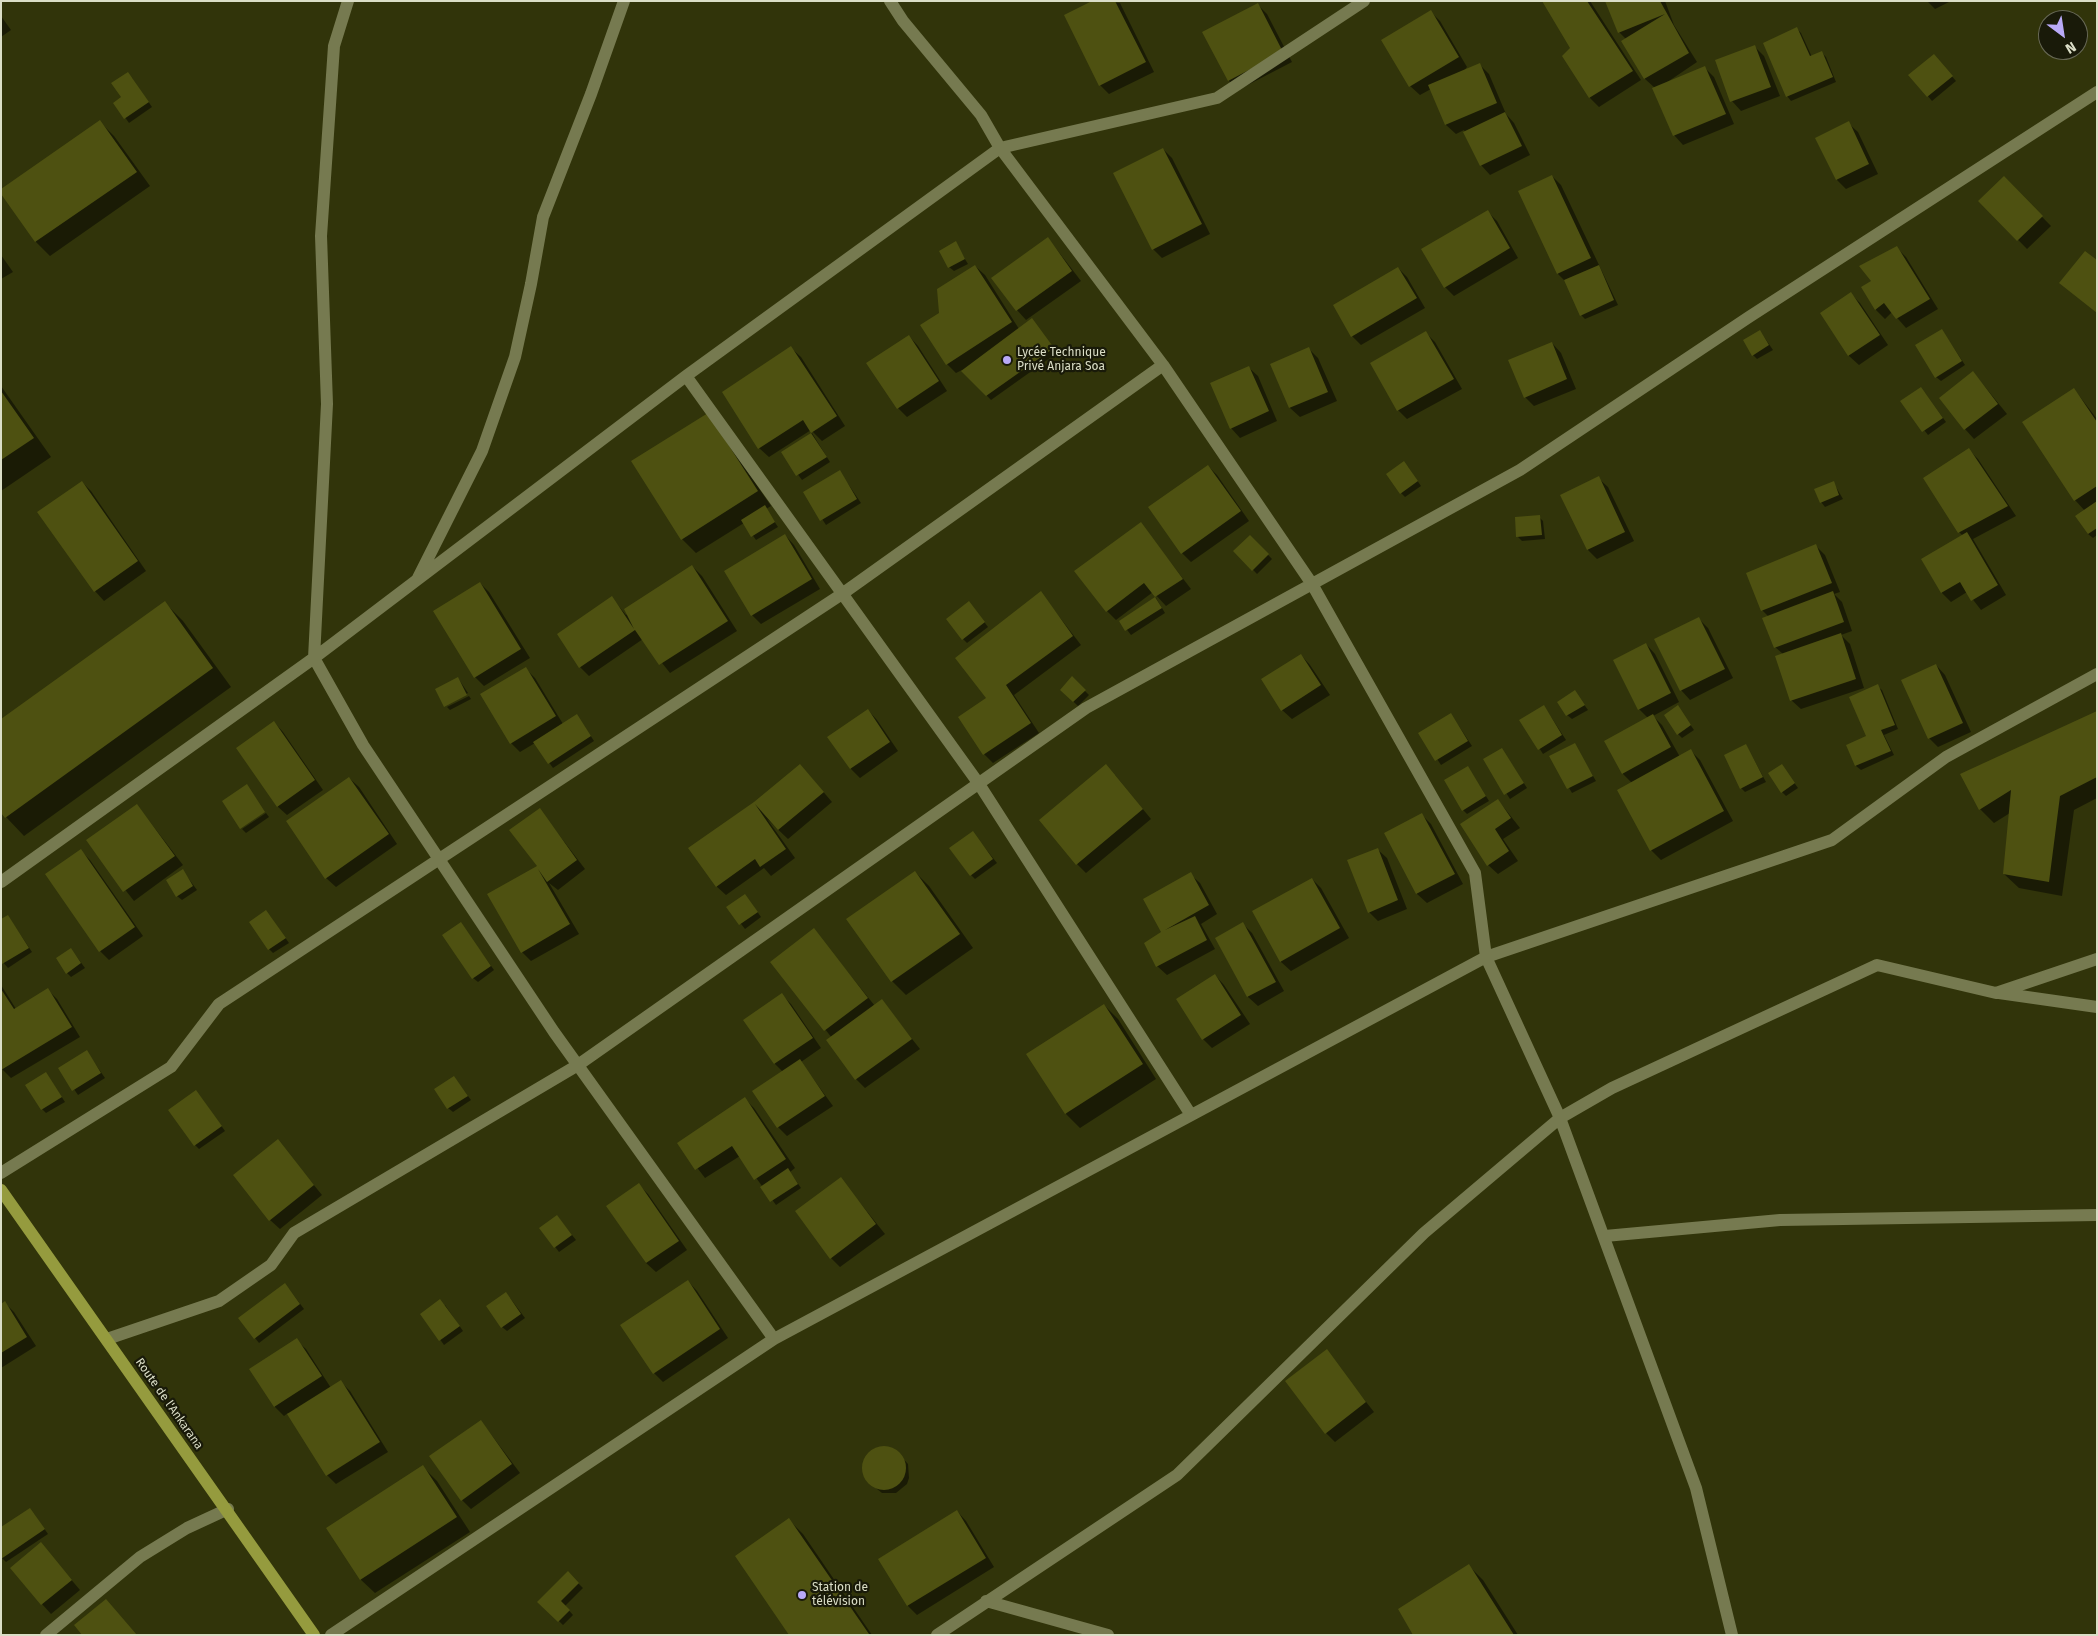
<!DOCTYPE html>
<html>
<head>
<meta charset="utf-8">
<style>
	body { margin:0 }
	#map { position:relative; width:2098px; height:1636px; overflow:hidden; background:#31340a; font-family:"Fira Sans",sans-serif }
	canvas { display:block }
	.frame { position:absolute; inset:0; border:2px solid #dbdec7; pointer-events:none }
	.north { position:absolute; left:2038px; top:10px; width:50px; height:50px; box-sizing:border-box; background:#191a09; border:1px solid #676855; border-radius:50%; rotate:149deg; font-size:14px; font-weight:700; line-height:20px; text-align:center; color:#dbdec7 }
	.north::after { content:''; display:block; margin:auto; width:18px; height:22px; background:#b9aaf7; clip-path:polygon(50% 0,100% 100%,50% 72%,0 100%) }
</style>
</head>
<body>
<div id="map">
<canvas width="2098" height="1636"></canvas>
<div class="frame"></div>
<div class="north">N</div>
</div>
<script>
const context = document.querySelector('canvas').getContext('2d');
context.lineJoin = 'round';
function paint(path, color) {
  context.fillStyle = color;
  context.fill(path, 'evenodd');
}
function poly(rows) {
  const path = new Path2D();
  for (const r of rows) {
    if (r.length === 3) {
      path.moveTo(r[0] + r[2], r[1]);
      path.arc(r[0], r[1], r[2], 0, 2 * Math.PI);
      continue;
    }
    path.moveTo(r[0], r[1]);
    for (let i = 2; i < r.length; i += 2) path.lineTo(r[i], r[i + 1]);
  }
  return path;
}
function stroke(path, color, width, dash) {
  context.strokeStyle = color;
  context.lineWidth = width;
  context.lineCap = dash ? 'butt' : 'round';
  context.setLineDash(dash || []);
  context.stroke(path);
}
function label(font, color, halo, rows, align = 'center') {
  context.font = font + ' "Fira Sans",sans-serif';
  context.lineWidth = 4.5;
  context.setLineDash([]);
  context.textBaseline = 'middle';
  context.strokeStyle = halo;
  context.fillStyle = color;
  for (const [text, x, y, turn = 0] of rows) {
    context.save();
    context.translate(x, y);
    context.rotate((+turn || 0) * Math.PI / 180);
    context.textAlign = isNaN(turn) ? turn : align;
    if (halo) context.strokeText(text, 0, 0);
    context.fillText(text, 0, 0);
    context.restore();
  }
}
paint(poly([
	[1094,1,1120,3,1154,72,1109,94,1100,85],
	[1543,1,1590,1,1641,80,1599,107,1590,98,1564,56,1572,48],
	[1607,1,1665,1,1674,25,1697,62,1663,85,1705,68,1714,77,1734,124,1683,145,1674,135,1655,88,1645,79,1623,41,1626,39,1619,32],
	[1927,1,1951,1,1935,9],
	[1258,5,1267,14,1292,62,1238,90,1229,81],
	[1430,11,1440,21,1467,67,1463,72,1479,64,1489,74,1506,114,1514,123,1530,155,1490,175,1481,165,1464,130,1456,134,1446,125,1431,89,1420,95,1410,86,1383,40],
	[1,16,11,30,1,37],
	[1797,29,1801,33,1812,57,1822,53,1826,57,1836,82,1791,101,1787,96],
	[1755,47,1764,56,1780,96,1741,111,1732,101,1716,61],
	[1938,60,1956,81,1932,101,1910,75],
	[132,78,152,107,129,123,115,103,123,98],
	[100,122,114,136,150,186,50,256,36,242,1,192],
	[1848,123,1858,132,1878,174,1846,189,1837,180,1817,139],
	[1163,149,1172,158,1210,234,1162,258,1153,249],
	[1552,176,1561,185,1618,305,1585,319,1581,315,1567,283,1558,274,1520,191],
	[2004,178,2051,226,2027,249,1980,201],
	[1487,211,1497,221,1518,258,1454,296,1445,287],
	[1048,238,1081,281,1026,320,1017,310],
	[955,243,968,264,954,271,949,267],
	[1897,248,1906,257,1938,309,1906,328,1892,312,1885,319,1876,310,1863,288,1873,282],
	[1,255,13,272,1,279],
	[975,266,985,275,1019,329,1032,320,1057,353,991,400,962,370,956,373,947,364,940,313],
	[1398,268,1407,277,1425,308,1361,345,1352,336],
	[1851,294,1860,303,1888,345,1859,365,1849,356,1821,313],
	[1942,330,1965,365,1941,381,1936,377],
	[1760,331,1773,350,1757,359,1753,355],
	[1426,333,1435,342,1462,389,1407,419,1398,410],
	[909,336,918,346,947,391,907,417,898,408],
	[1552,343,1561,353,1576,389,1534,406,1525,397],
	[791,348,801,357,845,426,822,441,811,430,769,457,759,448],
	[1309,349,1318,358,1337,401,1300,417,1290,408,1272,364],
	[1248,367,1258,376,1277,421,1240,438,1231,428],
	[1973,372,2007,414,1974,439,1965,429],
	[1,386,51,457,1,491],
	[2074,389,2097,419,2097,535,2093,538,2088,534,2085,511,2075,500,2023,423],
	[1925,393,1946,422,1928,435,1902,402],
	[708,414,771,506,766,509,778,527,756,540,744,523,696,553,682,539],
	[812,433,830,462,802,480,782,453],
	[1969,450,1978,459,2016,516,1973,539,2006,595,1981,610,1967,592,1951,602,1942,593,1922,560,1963,536,1959,532],
	[1208,466,1217,475,1249,521,1191,562,1182,553],
	[1408,467,1421,486,1405,497,1401,493],
	[840,472,861,503,826,525,805,493],
	[1598,478,1608,487,1634,541,1597,559,1588,550,1562,496],
	[82,482,91,491,146,571,104,601,95,591],
	[1833,482,1843,499,1825,507,1821,502],
	[1539,517,1543,521,1545,539,1522,541,1518,537],
	[1141,524,1191,589,1166,606,1153,592,1116,620,1107,611],
	[785,535,794,545,820,589,761,624,752,615],
	[1250,536,1272,559,1257,574,1235,551],
	[1816,546,1825,555,1840,592,1834,594,1842,602,1852,631,1841,635,1850,644,1864,688,1801,709,1791,700,1783,654,1775,647,1769,617,1762,610],
	[692,566,702,576,737,631,670,673,643,639,589,676,580,667,612,598,626,615],
	[480,583,489,592,530,658,484,686,475,677],
	[1041,593,1081,645,1014,695,1039,733,993,763,984,754,988,699],
	[1156,598,1165,613,1131,635,1121,622],
	[165,603,183,621,231,687,24,836,6,817],
	[973,607,988,627,967,643,963,639],
	[1698,618,1708,628,1733,678,1690,700,1681,690],
	[1646,644,1655,654,1679,702,1653,716,1662,725,1680,757,1691,751,1700,760,1733,821,1661,860,1651,850,1619,790,1632,783,1623,774,1605,742,1648,718,1639,709],
	[1301,655,1310,665,1330,695,1292,719,1282,710,1263,679],
	[1936,665,1945,675,1971,732,1938,747,1929,738],
	[526,669,535,678,563,724,577,715,594,741,553,768,535,743,520,752,511,743],
	[458,678,468,693,445,705],
	[1072,678,1089,695,1078,706,1061,690],
	[1877,686,1882,690,1898,729,1884,735,1894,755,1861,770,1856,766,1847,745,1867,737],
	[1575,692,1588,710,1572,719,1567,715],
	[469,696,471,699,450,710,447,707],
	[1544,706,1566,740,1543,754,1521,720],
	[1678,707,1694,730,1682,738,1678,734],
	[868,710,877,720,898,751,860,778,851,769,829,737],
	[2097,712,2097,798,2074,810,2062,896,2019,888,2004,874,2010,813,1994,823,1980,809],
	[1451,714,1472,746,1441,765,1420,733],
	[274,722,283,732,323,790,287,815,277,806],
	[1574,744,1596,781,1572,793,1551,757],
	[1746,745,1766,782,1745,792,1741,788],
	[1502,749,1527,788,1510,799,1485,760],
	[1782,766,1798,788,1786,796,1782,792],
	[1468,767,1489,801,1467,814,1463,810],
	[809,775,832,802,788,839,767,819,795,858,771,876,764,868,726,895,716,886,755,803],
	[1115,775,1151,819,1086,873,1077,864],
	[349,778,359,787,397,844,336,887,326,878],
	[1498,800,1520,828,1503,839,1518,861,1498,874,1488,865,1462,824],
	[137,805,183,865,134,901,87,841],
	[540,810,585,869,558,890,549,883,579,934,531,961,522,952,538,866],
	[266,813,269,817,246,833,242,829],
	[1422,815,1431,824,1463,884,1427,903,1417,894,1386,834],
	[973,833,997,863,975,879,971,875],
	[1377,849,1387,858,1407,909,1378,921,1369,912],
	[81,851,90,860,143,936,109,960,100,951],
	[183,871,197,890,182,900,177,896],
	[915,872,929,886,973,948,906,995,892,981],
	[1190,874,1200,883,1217,914,1201,924,1215,949,1167,975,1157,966,1163,932],
	[1312,879,1321,888,1349,938,1291,971,1281,962,1254,912],
	[749,900,761,917,745,929,728,907],
	[8,916,32,952,8,968,1,960,1,920],
	[270,916,289,943,273,953,269,949],
	[460,923,494,970,478,982,473,978],
	[1243,924,1252,933,1284,991,1258,1006,1248,997,1216,939],
	[814,930,875,1006,882,1001,920,1049,865,1088,856,1079,832,1038,772,962],
	[71,949,85,968,71,977,67,973],
	[1215,975,1224,985,1250,1024,1212,1048,1203,1039],
	[1,985,16,1009,48,990,57,999,80,1037,11,1078,1,1068],
	[782,995,791,1004,821,1048,801,1062,833,1106,787,1136,778,1127,783,1072,775,1064,745,1020],
	[1104,1005,1118,1019,1156,1079,1080,1128,1066,1114],
	[87,1052,105,1078,78,1095,60,1069],
	[46,1073,65,1102,46,1113,42,1109],
	[454,1077,471,1100,453,1112,448,1108],
	[200,1096,225,1131,199,1149,195,1145],
	[745,1099,754,1108,795,1168,790,1172,801,1188,776,1205,740,1156,705,1178,679,1144],
	[278,1141,322,1195,280,1229,270,1220],
	[841,1179,885,1234,840,1267,831,1258],
	[639,1185,648,1194,687,1250,656,1272,646,1263,608,1207],
	[557,1216,576,1240,559,1252,541,1228],
	[688,1281,697,1291,728,1338,663,1382,654,1373],
	[289,1289,304,1309,259,1343,255,1338],
	[510,1298,525,1318,507,1331,502,1327],
	[5,1303,14,1312,36,1346,1,1368,1,1305],
	[445,1305,463,1331,444,1345,422,1314],
	[296,1340,306,1349,331,1388,341,1382,350,1391,388,1452,336,1484,327,1475,288,1413,284,1416,275,1407,250,1369],
	[1326,1351,1374,1412,1335,1442,1326,1433],
	[481,1421,520,1473,471,1509,462,1500],
	[880,1447,894,1449,908,1464,909,1478,907,1484,896,1493,882,1493,866,1480,863,1466,864,1460,874,1449],
	[423,1467,437,1481,470,1532,375,1593,360,1579],
	[957,1511,966,1521,994,1567,917,1615,908,1606,879,1559],
	[34,1514,48,1534,6,1562,1,1557],
	[789,1520,803,1534,872,1635,791,1635],
	[41,1544,80,1590,51,1614,42,1604],
	[1469,1566,1483,1580,1518,1635,1415,1635],
	[568,1573,583,1588,565,1606,573,1615,563,1625,539,1602]
]), '#0007');
paint(poly([
	[1092,1,1115,1,1146,62,1099,86,1064,15],
	[1542,1,1587,1,1633,71,1589,98,1562,56,1570,48],
	[1605,1,1660,1,1689,53,1644,79,1621,41,1665,14,1618,33],
	[1258,3,1283,52,1228,81,1202,32],
	[1431,10,1459,57,1409,87,1381,40],
	[1797,27,1810,56,1822,51,1833,77,1786,97,1763,43],
	[1755,45,1771,87,1730,102,1715,60],
	[1934,54,1953,76,1927,97,1908,75],
	[1480,63,1497,103,1445,125,1428,85],
	[1705,66,1726,114,1673,136,1652,88],
	[128,72,149,102,124,119,113,103,121,97,111,83],
	[1505,112,1522,146,1480,166,1463,132],
	[100,120,137,172,35,242,1,194,1,189],
	[1849,121,1869,164,1836,180,1815,138],
	[1163,148,1202,224,1152,250,1113,173],
	[1552,175,1591,258,1557,274,1518,191],
	[2004,176,2043,216,2017,241,1978,201],
	[1488,210,1510,248,1444,288,1421,249],
	[1048,237,1072,271,1016,311,991,278],
	[956,241,965,259,948,268,939,251],
	[1897,246,1930,299,1896,319,1884,303,1875,310,1861,287,1871,281,1859,266],
	[2085,251,2097,260,2097,313,2059,283],
	[975,265,1012,322,946,365,920,325,939,313,937,289],
	[1599,265,1614,300,1580,316,1564,280],
	[1398,267,1417,298,1351,337,1333,305],
	[1851,292,1880,335,1848,356,1820,313],
	[1032,318,1054,348,986,396,961,371],
	[1942,329,1962,361,1935,378,1915,345],
	[1760,330,1769,345,1752,356,1743,340],
	[1426,331,1454,379,1397,411,1370,363],
	[909,335,939,381,897,409,866,363],
	[1552,342,1567,379,1524,398,1508,360],
	[791,346,837,416,811,433,803,420,758,449,722,392],
	[1309,347,1328,392,1289,408,1270,364],
	[1249,366,1269,411,1230,429,1210,383],
	[1973,371,1998,404,1964,430,1939,398],
	[1921,387,1943,418,1922,432,1900,401],
	[2074,388,2097,422,2097,486,2074,501,2022,422],
	[1,391,34,438,1,460],
	[708,413,758,491,681,540,631,461],
	[811,433,827,457,796,476,781,452],
	[1969,448,2008,506,1958,533,1923,478],
	[1404,461,1418,481,1400,494,1386,474],
	[1208,465,1241,511,1181,554,1148,507],
	[840,470,857,499,820,521,803,492],
	[1599,476,1625,532,1587,550,1560,495],
	[82,481,138,561,94,592,37,512],
	[1834,481,1839,495,1820,503,1814,489],
	[2097,501,2097,528,2088,534,2075,516],
	[765,505,775,522,751,537,741,520],
	[1540,515,1542,535,1516,537,1515,517],
	[1141,522,1183,579,1155,597,1144,583,1106,612,1074,571],
	[1967,532,1998,585,1971,601,1960,582,1941,593,1921,559],
	[785,534,812,579,751,616,724,571],
	[1250,535,1269,554,1252,571,1233,551],
	[1816,544,1832,583,1761,611,1746,573],
	[692,565,728,621,659,665,635,630,579,668,557,634,612,596,634,629,624,609],
	[480,582,521,649,474,678,433,611],
	[1041,591,1073,636,1006,685,1031,723,983,755,958,717,986,698,955,658],
	[1833,591,1844,622,1774,648,1762,618],
	[1155,597,1162,608,1125,631,1119,621],
	[165,601,213,668,5,818,1,813,1,719],
	[969,601,985,622,962,640,946,619],
	[1699,617,1725,669,1680,691,1654,639],
	[1841,633,1856,679,1790,701,1775,656],
	[1646,643,1671,693,1638,710,1613,660],
	[1301,654,1321,685,1281,711,1261,679],
	[1936,664,1963,723,1928,739,1901,680],
	[526,667,556,716,510,744,480,694],
	[1072,676,1086,690,1073,702,1060,690],
	[458,677,467,695,444,707,435,689],
	[1878,684,1895,725,1881,730,1891,751,1855,766,1846,745,1866,736,1849,697],
	[1575,690,1585,705,1566,716,1557,702],
	[1544,705,1562,735,1538,750,1519,720],
	[1678,705,1691,725,1677,735,1664,715],
	[868,709,890,742,850,769,827,737],
	[2097,711,2097,777,2060,796,2049,882,2003,874,2011,790,1979,810,1960,774],
	[1451,713,1468,741,1435,761,1418,733],
	[577,714,591,736,548,764,533,742],
	[1653,714,1671,747,1622,774,1604,741],
	[274,721,315,780,277,807,236,748],
	[1575,743,1593,776,1567,789,1549,756],
	[1746,744,1763,777,1740,789,1724,755],
	[1502,748,1524,783,1504,795,1483,759],
	[1691,749,1724,811,1650,851,1617,790],
	[800,764,824,792,778,830,755,804,786,849,760,867,755,859,716,887,688,848,754,802],
	[1106,764,1143,809,1076,865,1039,820],
	[1782,764,1795,783,1781,793,1768,773],
	[1468,766,1486,796,1462,811,1444,780],
	[349,777,389,834,325,879,286,821],
	[247,784,265,812,240,829,222,801],
	[1498,799,1511,818,1495,829,1509,851,1487,866,1460,824],
	[137,804,175,856,123,892,86,840],
	[540,808,577,860,547,882,538,869,570,924,521,953,487,894,537,866,509,830],
	[1422,813,1455,874,1416,894,1384,833],
	[973,831,993,859,970,876,949,848],
	[1378,848,1398,900,1368,913,1347,860],
	[81,849,135,927,99,952,45,874],
	[183,869,193,886,176,897,166,880],
	[915,871,960,934,891,982,846,919],
	[1191,872,1209,905,1165,930,1195,916,1207,940,1156,967,1144,943,1161,932,1143,899],
	[1312,878,1340,928,1280,962,1252,911],
	[745,894,758,912,739,925,726,907],
	[266,910,286,938,268,950,249,922],
	[8,915,29,948,2,964,1,919],
	[461,922,491,966,472,979,442,935],
	[1243,922,1276,982,1247,997,1215,938],
	[814,928,868,998,824,1031,770,962],
	[71,948,81,963,66,974,56,958],
	[1215,974,1241,1015,1202,1040,1176,999],
	[48,988,72,1027,1,1070,1,989,14,1009],
	[782,993,813,1038,774,1064,743,1020],
	[882,999,912,1039,855,1080,826,1040],
	[1104,1004,1143,1064,1065,1114,1026,1054],
	[87,1050,101,1073,72,1091,58,1068],
	[800,1059,825,1096,777,1128,752,1091],
	[46,1072,62,1097,41,1110,25,1085],
	[454,1076,468,1096,447,1109,434,1089],
	[196,1090,222,1126,194,1146,168,1110],
	[745,1097,786,1159,754,1180,732,1146,695,1170,677,1143],
	[278,1139,314,1185,269,1221,233,1175],
	[788,1168,798,1184,770,1202,760,1187],
	[841,1177,876,1224,830,1259,795,1211],
	[639,1183,679,1241,646,1263,606,1206],
	[557,1215,572,1235,554,1248,539,1228],
	[688,1280,720,1329,653,1374,620,1325],
	[285,1283,300,1304,254,1339,238,1318],
	[506,1292,521,1314,501,1328,486,1306],
	[440,1299,460,1326,439,1341,420,1314],
	[5,1301,27,1337,1,1353,1,1304],
	[297,1338,322,1376,274,1407,249,1369],
	[1327,1349,1366,1402,1325,1434,1285,1381],
	[341,1380,380,1442,326,1476,287,1414],
	[481,1420,512,1464,461,1501,429,1456],
	[884,1468,22],
	[423,1465,457,1517,360,1580,326,1528],
	[30,1508,45,1529,1,1559,1,1527],
	[957,1510,986,1558,907,1606,878,1559],
	[789,1518,869,1634,867,1635,789,1635,735,1556],
	[41,1542,72,1580,41,1605,10,1568],
	[1469,1564,1514,1635,1413,1635,1398,1609],
	[568,1571,579,1583,561,1601,570,1610,558,1622,537,1602],
	[106,1599,137,1635,82,1635,74,1625]
]), '#4e5111');
stroke(poly([
	[348,1,334,46,321,236,327,404,314,658,363,745,554,1032,774,1339],
	[890,1,903,21,981,115,1000,148,1163,365,1312,584,1475,873,1486,957,1560,1118,1696,1488,1732,1635],
	[686,376,979,784,1191,1115],
	[418,578,482,451,515,357,531,284,543,217,591,94,624,1],
	[1,882,314,658,686,376,1000,148,1217,98,1364,1],
	[1999,993,2097,1007],
	[1,1173,171,1067,219,1004,842,594,1163,365],
	[1605,1236,1780,1220,2097,1215],
	[107,1339,219,1301,271,1265,294,1233,578,1065,1086,708,1520,470,1749,317,2097,92],
	[986,1601,1108,1635],
	[46,1635,140,1557,187,1528,228,1509],
	[331,1635,774,1339,1486,957,1832,840,1946,757,2097,674],
	[937,1635,1177,1475,1424,1233,1560,1118,1612,1088,1877,965,1996,993,2097,959]
]), '#767a50', 12);
stroke(poly([
	[1,1190,314,1635]
]), '#959b3e', 12);
for (const [x, y, r, color] of [
	[1007,360,5,"#b9aaf7"],
	[802,1595,5,"#b9aaf7"]
]) {
  const dot = new Path2D();
  dot.arc(x, y, r, 0, 2 * Math.PI);
  context.fillStyle = color;
  context.fill(dot);
  stroke(dot, '#191a09', 2);
}
label('12px', '#dbdec7', '#191a09', [
	["Lycée Technique",1017,353],
	["Privé Anjara Soa",1017,367],
	["Station de",812,1588],
	["télévision",812,1602]
], 'left');
label('12px', '#dbdec7', '#191a09', [
	["Route de l'Ankarana",169,1404,55]
]);
</script>
</body>
</html>
